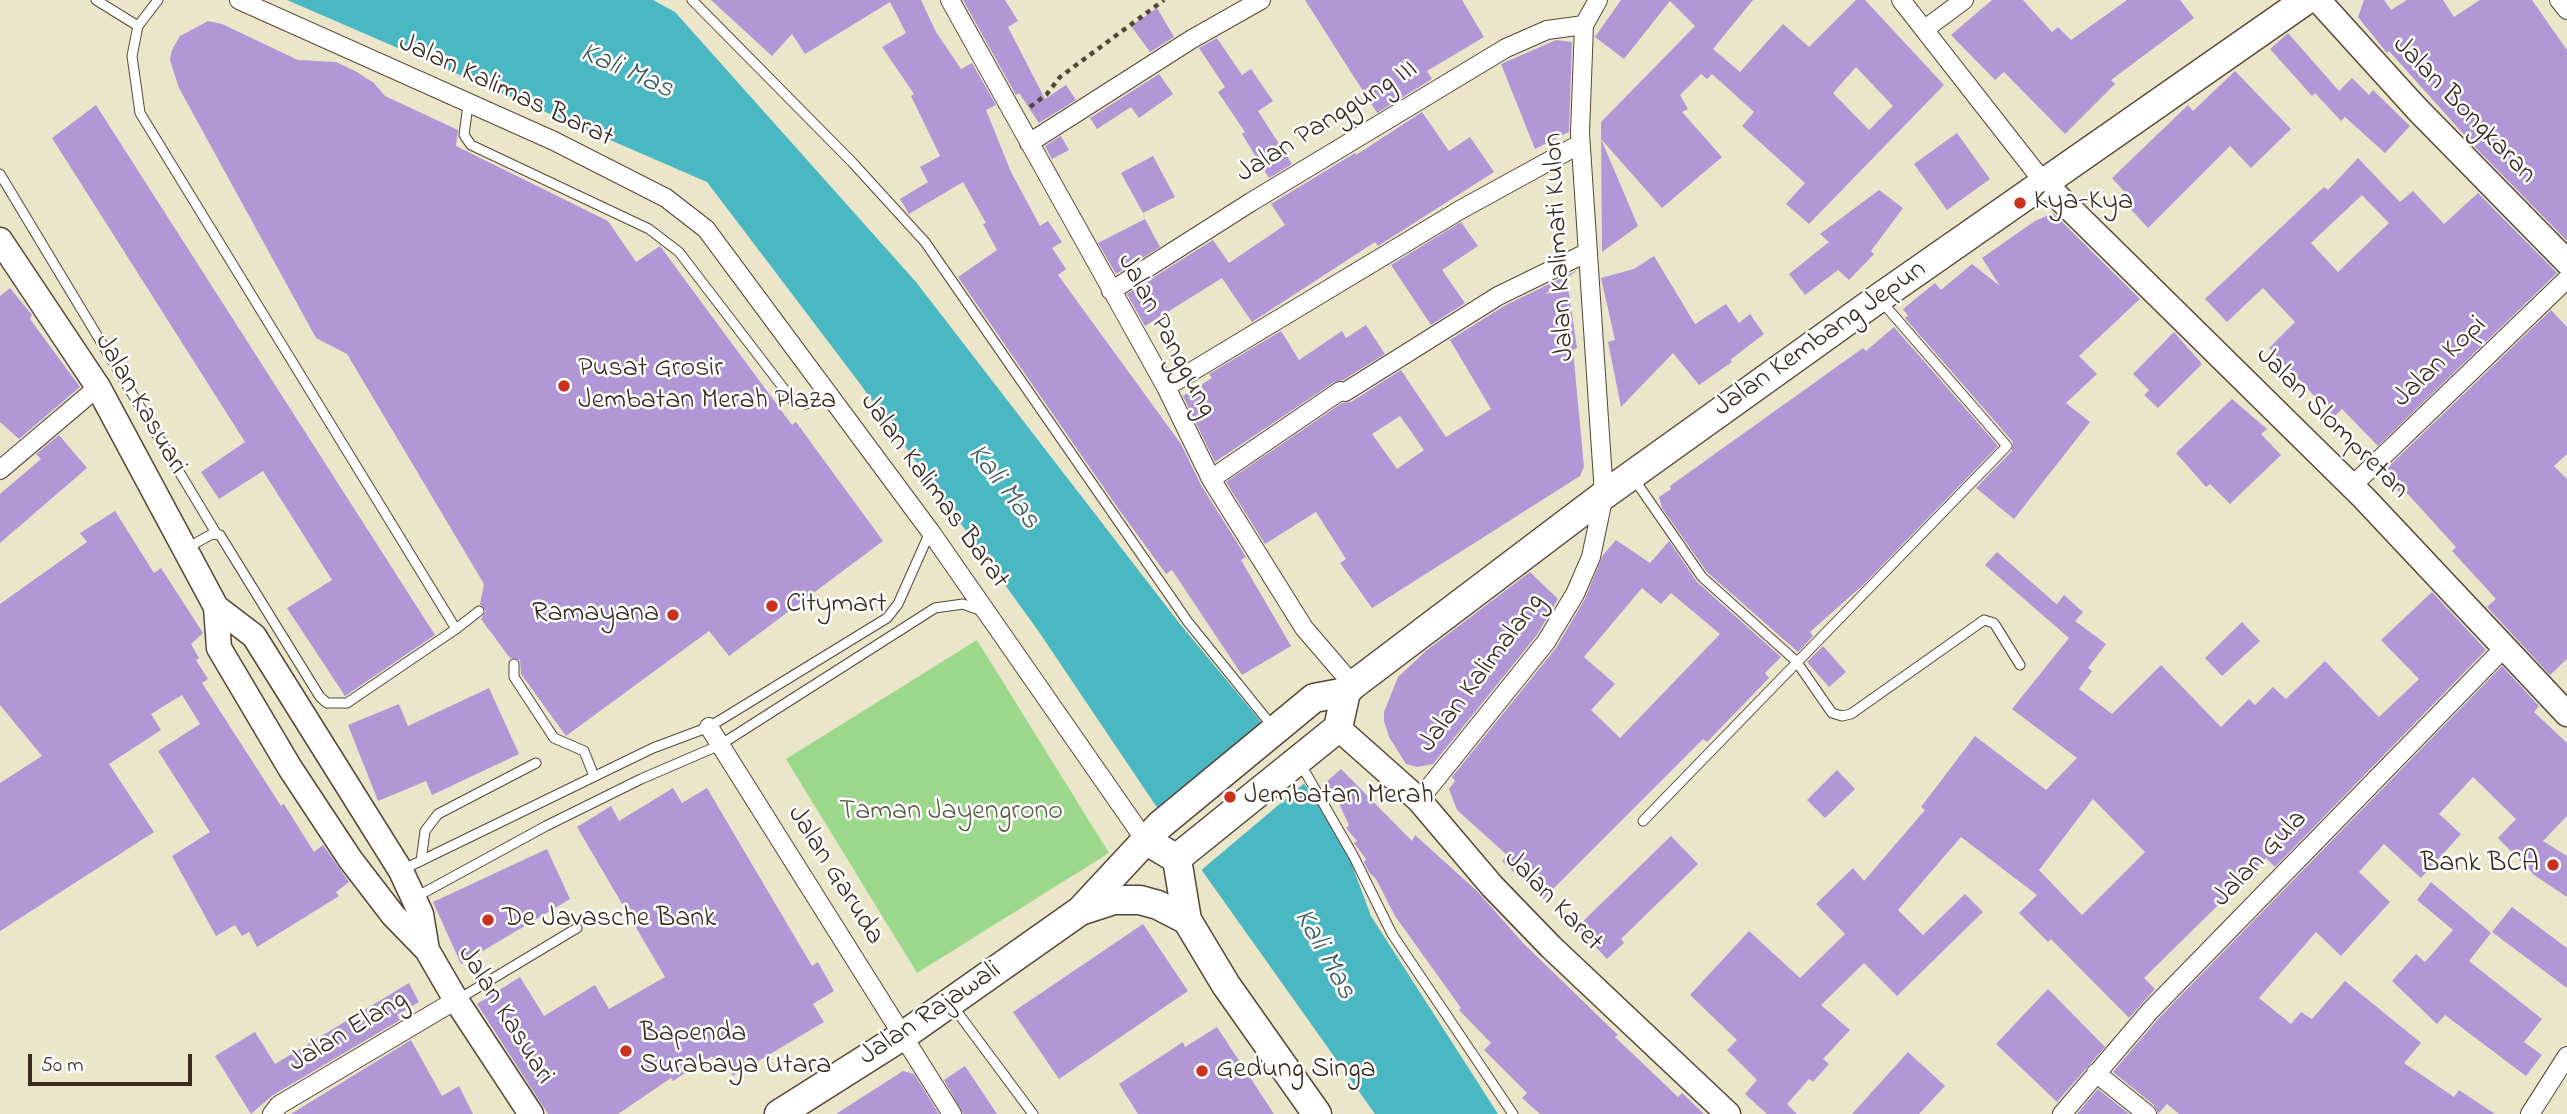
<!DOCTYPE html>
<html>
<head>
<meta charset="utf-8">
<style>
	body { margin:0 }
	#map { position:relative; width:2567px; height:1114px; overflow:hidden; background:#ebe6ca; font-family:"Indie Flower",sans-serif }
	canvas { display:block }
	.scale { position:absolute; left:28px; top:1054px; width:164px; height:32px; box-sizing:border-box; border:4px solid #3b2a1e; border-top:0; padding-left:9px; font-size:21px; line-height:24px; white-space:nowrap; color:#3b2a1e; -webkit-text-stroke:5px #fff; paint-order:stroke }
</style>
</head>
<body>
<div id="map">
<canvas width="2567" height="1114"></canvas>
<div class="scale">50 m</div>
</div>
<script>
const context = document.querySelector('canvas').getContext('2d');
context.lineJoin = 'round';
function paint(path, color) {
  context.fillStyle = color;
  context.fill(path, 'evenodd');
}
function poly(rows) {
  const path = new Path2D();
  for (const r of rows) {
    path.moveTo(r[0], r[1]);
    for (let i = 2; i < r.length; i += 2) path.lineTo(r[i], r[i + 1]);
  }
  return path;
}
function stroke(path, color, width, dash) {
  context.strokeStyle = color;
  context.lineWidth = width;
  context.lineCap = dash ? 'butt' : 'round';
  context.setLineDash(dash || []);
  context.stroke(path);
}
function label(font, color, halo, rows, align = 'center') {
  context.font = font + ' "Indie Flower",sans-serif';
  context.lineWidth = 5;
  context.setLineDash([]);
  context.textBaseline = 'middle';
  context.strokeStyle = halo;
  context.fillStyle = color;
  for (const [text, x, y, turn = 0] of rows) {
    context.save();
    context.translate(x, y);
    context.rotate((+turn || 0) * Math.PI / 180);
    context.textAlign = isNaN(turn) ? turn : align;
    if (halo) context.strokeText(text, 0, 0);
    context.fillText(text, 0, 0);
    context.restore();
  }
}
paint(poly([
	[977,640,1109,853,917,973,786,759]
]), '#9bd88c');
paint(poly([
	[287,0,653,0,675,12,916,282,1180,624,1258,718,1329,819,1349,857,1371,916,1498,1114,1375,1114,1154,803,1039,632,858,381,707,182]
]), '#4ab8c2');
paint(poly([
	[1271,733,1307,781,1199,872,1155,811]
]), '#ebe6ca');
paint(poly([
	[711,0,921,0,936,32,961,69,972,63,996,105,986,110,1011,172,1040,226,1048,221,1062,242,1052,248,1066,269,1058,275,1181,444,1201,485,1246,557,1241,560,1291,646,1242,675,1172,570,1166,574,1120,511,958,277,997,250,983,224,986,223,963,182,909,214,900,199,928,182,920,167,940,156,911,96,914,94,882,47,906,33,890,2,805,54,792,34,772,56],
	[963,0,1005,0,1018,21,1008,27,1045,99,1066,85,1076,100,1039,123,1019,93,1016,95],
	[1305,0,1462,0,1484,37,1427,71,1432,79,1377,113],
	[1621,0,1753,0,1713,49,1740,72,1783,24,1809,47,1856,0,1865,0,1944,85,1809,224,1786,204,1805,183,1742,126,1754,112,1712,74,1707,79,1701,74,1680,95,1688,109,1682,112,1722,157,1662,208,1601,139,1638,226,1602,252,1601,122,1695,26,1670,1,1624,59,1595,37],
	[1856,67,1893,106,1869,130,1833,93],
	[1992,0,2023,0,2052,32,2058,27,2071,40,2127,0,2180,0,2194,18,2111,80,2115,84,2065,134,2004,72,1995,80,1951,35],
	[2364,0,2384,0,2391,10,2407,0,2443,0,2454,17,2480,0,2532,0,2567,50,2567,241,2475,147,2389,51,2387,53,2358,17],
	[1157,8,1174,37,1150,52,1131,26],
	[208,21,222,24,298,60,336,62,355,71,374,83,385,96,458,130,456,146,608,221,636,262,660,246,792,425,796,422,883,541,729,656,709,631,566,736,521,674,520,660,510,658,481,619,486,611,480,604,484,584,347,354,316,338,179,88,170,60,172,50,180,36],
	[2288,33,2339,91,2352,78,2369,95,2373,90,2410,126,2385,153,2345,117,2341,121,2315,93,2312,96,2270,49],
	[1217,38,1242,75,1251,69,1273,101,1258,111,1292,164,1269,178,1242,134,1245,132,1218,92,1225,87,1199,48],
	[1556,40,1572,42,1569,132,1535,149,1501,64],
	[2235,71,2291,129,2251,168,2230,146,2148,228,2126,204,2131,199,2112,178,2188,105,2193,111],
	[1159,74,1173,94,1139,118,1131,107,1097,129,1090,118],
	[96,105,435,635,345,696,287,608,332,580,263,471,219,499,201,472,245,442,52,138],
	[1422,112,1449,151,1470,137,1494,172,1378,246,1375,242,1252,322,1222,278,1145,326,1127,294,1213,240,1229,263,1285,225,1271,204,1355,153,1356,155],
	[1957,133,1990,179,1947,210,1914,164],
	[1061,136,1069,150,1052,159,1045,146],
	[1153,156,1175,197,1143,213,1121,173],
	[2358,158,2400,202,2413,191,2444,224,2478,193,2557,273,2378,446,2342,409,2334,417,2269,348,2295,322,2263,288,2227,322,2205,299,2324,187,2328,190],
	[2362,195,2389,223,2338,272,2311,243],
	[1879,190,1903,208,1871,251,1874,254,1849,280,1838,270,1805,295,1789,274,1829,242,1820,234],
	[2053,213,2140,299,2079,356,2097,374,2066,403,2090,422,2014,519,1976,488,2012,451,2013,442,1905,318,1908,316,1903,309,1935,283,1941,290,1972,264,2000,286,1982,258,2035,221],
	[1145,219,1160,247,1116,274,1098,243],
	[1461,222,1478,246,1442,270,1465,303,1431,325,1391,265],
	[1654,256,1695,324,1726,304,1739,323,1750,314,1764,334,1730,360,1732,362,1699,385,1673,353,1621,407,1608,342,1615,340,1601,278,1634,269],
	[1578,270,1545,294,1568,287,1577,348,1573,350,1584,467,1580,476,1372,608,1340,563,1346,559,1316,512,1265,544,1226,482,1342,403,1351,402,1401,370,1446,437,1491,409,1450,340,1504,306],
	[1400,416,1424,450,1397,469,1372,434],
	[10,288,32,315,30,319,80,387,19,439,0,422,0,296],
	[2551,310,2567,327,2567,454,2554,466,2567,479,2567,659,2550,675,2487,607,2496,599,2452,551,2456,547,2405,491,2401,494,2382,473],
	[1366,325,1385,354,1343,380,1334,382,1215,462,1183,396,1212,378,1209,374,1281,331,1299,360,1342,331,1346,338],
	[1894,327,1998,446,1863,585,1810,632,1813,636,1798,652,1707,572,1662,508,1659,497,1671,489,1670,486,1863,348,1866,351],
	[2174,332,2202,364,2158,408,2144,395,2149,390,2133,374],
	[2232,399,2267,429,2261,434,2281,455,2230,504,2210,484,2206,487,2176,453],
	[59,435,87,468,0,543,0,494,41,459,36,454],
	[115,511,154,573,161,568,203,633,191,644,199,658,196,660,208,679,202,683,281,806,284,804,314,852,323,845,349,882,336,892,339,896,257,947,249,932,242,936,235,925,216,936,172,856,210,832,158,751,200,724,182,695,151,714,161,730,109,764,154,832,0,931,0,783,42,756,0,705,0,604,87,542,80,533],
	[1616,540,1650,563,1669,541,1697,582,1781,657,1765,673,1769,678,1707,742,1703,739,1543,899,1502,861,1507,855,1457,810,1449,789,1455,781,1452,777,1556,648,1585,599,1603,555],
	[1642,588,1661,604,1671,593,1720,634,1620,738,1591,710,1615,684,1584,657],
	[1997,552,2053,601,2057,604,2064,595,2083,612,2075,621,2106,644,2088,668,2092,671,2079,689,2112,714,2161,665,2221,727,2249,699,2255,705,2273,687,2286,699,2325,661,2379,717,2419,679,2381,640,2432,592,2486,650,2275,867,2266,858,2144,978,2155,989,2129,1018,2051,939,2048,942,2019,913,2037,895,1961,837,1898,910,1923,935,1965,894,1983,912,1897,996,1864,963,1821,1005,1850,1030,1823,1059,1829,1064,1813,1082,1809,1079,1787,1104,1797,1114,1767,1114,1745,1094,1757,1080,1727,1050,1737,1040,1690,995,1749,931,1800,978,1845,934,1816,904,1853,868,1864,881,1925,810,1921,807,1975,736,2046,790,2077,758,2012,709,2069,638,1985,565],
	[2093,799,2145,852,2082,915,2039,870],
	[1530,572,1558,599,1537,635,1433,764,1417,767,1406,764,1389,737,1384,721,1384,712,1398,677,1427,650],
	[2242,622,2260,641,2222,676,2205,658],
	[1823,646,1846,672,1829,687,1807,662],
	[2502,666,2539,706,2534,712,2567,743,2567,816,2543,841,2567,856,2567,897,2534,875,2498,838,2516,819,2473,777,2439,814,2461,834,2421,878,2384,844,2359,872,2390,902,2341,956,2316,932,2259,998,2291,1024,2301,1012,2312,1019,2345,981,2421,1043,2404,1063,2454,1097,2459,1090,2495,1114,2179,1114,2167,1104,2158,1114,2154,1105,2113,1072,2158,1019],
	[489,688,519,754,432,795,426,781,378,801,348,725,399,704,408,726],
	[1341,769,1412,841,1415,835,1477,891,1524,944,1618,1035,1615,1037,1678,1097,1682,1093,1704,1114,1540,1114,1522,1098,1527,1093,1484,1050,1491,1043,1459,1010,1461,1008,1395,916,1376,879,1369,872,1364,862,1366,859,1354,843,1357,841,1346,828,1349,825,1337,800,1323,785],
	[1837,770,1855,789,1825,818,1807,800],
	[673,788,682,803,707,788,812,966,818,962,834,991,813,1004,824,1022,733,1076,727,1065,719,1069,712,1056,673,1081,671,1078,618,1114,548,1114,477,1004,520,977,544,1016,595,985,609,1009,665,977,577,827,611,806,619,821],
	[1671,836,1698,864,1621,939,1624,943,1607,959,1577,927],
	[547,849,570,899,461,964,433,902],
	[2431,882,2491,933,2469,961,2542,1019,2524,1042,2542,1055,2526,1076,2445,1015,2437,1024,2392,981,2416,954,2425,962,2453,930,2417,900],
	[2512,907,2567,948,2567,988,2492,932],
	[1143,924,1188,991,1059,1079,1013,1012],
	[409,983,419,1002,397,1015,400,1020,273,1095,251,1114,215,1056,255,1032,275,1064],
	[2048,989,2105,1047,2057,1102,1996,1044],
	[1217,1027,1274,1114,1138,1114,1119,1084,1183,1042,1185,1047],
	[411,1040,442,1096,459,1086,473,1114,291,1114],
	[1908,1052,1945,1086,1919,1114,1852,1114],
	[965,1066,997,1114,963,1114,944,1080],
	[903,1071,914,1074,939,1114,836,1114],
	[2098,1089,2129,1114,2077,1114]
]), '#b297d7');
const lane = poly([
	[96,0,138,26],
	[158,0,138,26,132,56,140,113,456,629,347,703,327,703,320,697,220,535,212,534,187,548],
	[692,0,852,162,925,242,1188,622,1273,727],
	[468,105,464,135,471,145,649,229,679,252,794,402,806,404,827,390],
	[0,174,216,533],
	[1634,479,1702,577,1796,661,1832,713,1842,716,1851,714,1984,620,1994,623,2020,665],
	[456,629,479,611],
	[514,664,514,677,554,738,584,751,594,776],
	[1300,763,1354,857,1392,934,1513,1114],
	[1643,821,2007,446,1882,302],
	[421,861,425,831,438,814,536,763],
	[402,870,653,748,709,727,887,618,898,604,930,532],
	[416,897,546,826,641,779,720,745,935,608,963,604,982,611],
	[457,1000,577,928],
	[952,1005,1033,1114]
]);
const street = poly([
	[239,0,554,141,666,198,706,229,930,531,1145,840],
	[950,0,1166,387,1211,479,1304,628,1353,685],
	[1901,0,2045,184],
	[2559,0,2567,10],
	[1925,29,1964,0],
	[1029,143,1192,39,1261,0],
	[1111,291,1251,202,1506,48,1547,30,1584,25],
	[1166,387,1460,210,1580,144],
	[0,470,98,387],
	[1211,479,1340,391,1345,392,1498,296,1586,253],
	[2352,486,2567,279],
	[709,727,952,1114],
	[1419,800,1546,642,1575,594,1591,557,1604,495,1580,133,1584,25,1598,0],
	[2096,1073,2147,1114],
	[272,1114,279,1105,456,1000],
	[2062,1114,2150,1011,2504,648],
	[2530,1114,2567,1056]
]);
const secondary = poly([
	[2318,0,2417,109,2567,262],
	[2045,184,2364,498,2567,714],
	[0,240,98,387,216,607,219,648,290,768,350,859,393,915,427,950,456,1000,531,1114],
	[216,607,254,636,401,871,421,914,427,950],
	[1338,728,1419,800,1492,886,1551,947,1728,1114]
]);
const primary = poly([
	[1157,847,1177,859,1187,920,1226,985,1317,1114],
	[1182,854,1338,728,1346,692,1353,685,1604,495,1879,298,2306,0],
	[1080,911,1114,900,1140,900,1158,905,1187,920],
	[779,1114,904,1035,1080,911,1160,825,1314,698,1346,692]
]);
stroke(lane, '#554638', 11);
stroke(street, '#554638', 20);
stroke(secondary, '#554638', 27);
stroke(primary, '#554638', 31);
stroke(poly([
	[1030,107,1047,94,1060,77,1164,0]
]), '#554638', 4.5, [5, 5]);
stroke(lane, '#fff', 9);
stroke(street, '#fff', 18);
stroke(secondary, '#fff', 24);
stroke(primary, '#fff', 28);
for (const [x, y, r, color] of [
	[2020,203,7,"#c8321e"],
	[564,386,7,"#c8321e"],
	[772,606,7,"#c8321e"],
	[673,615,7,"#c8321e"],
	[1230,797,7,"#c8321e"],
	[2553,865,7,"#c8321e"],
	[488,920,7,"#c8321e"],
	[626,1051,7,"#c8321e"],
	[1202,1071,7,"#c8321e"]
]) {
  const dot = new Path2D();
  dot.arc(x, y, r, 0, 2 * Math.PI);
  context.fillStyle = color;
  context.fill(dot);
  stroke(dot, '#fff', 2.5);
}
label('28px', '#3b2a1e', '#fff', [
	["Jalan Kalimas Barat",505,92,25],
	["Jalan Bongkaran",2463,111,46],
	["Jalan Panggung III",1328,123,-32],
	["Jalan Kalimati Kulon",1561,247,-93],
	["Jalan Panggung",1165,336,62],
	["Jalan Kembang Jepun",1821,340,-35],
	["Jalan Kopi",2441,363,-44],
	["Jalan Kasuari",139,405,60],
	["Jalan Slompretan",2331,424,45],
	["Jalan Kalimas Barat",933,492,54],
	["Jalan Kalimalang",1483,674,-53],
	["Jalan Gula",2261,860,-46],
	["Jalan Garuda",834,876,58],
	["Jalan Karet",1552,902,46],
	["Jalan Rajawali",931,1015,-34],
	["Jalan Kasuari",504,1016,58],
	["Jalan Elang",349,1033,-31]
]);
label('28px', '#3b2a1e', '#fff', [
	["Kya-Kya",2034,203],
	["Pusat Grosir",578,370],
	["Jembatan Merah Plaza",578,402],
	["Citymart",786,606],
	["Ramayana",659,615,"right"],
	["Jembatan Merah",1244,797],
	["Bank BCA",2539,865,"right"],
	["De Javasche Bank",502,920],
	["Bapenda",640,1035],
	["Surabaya Utara",640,1067],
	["Gedung Singa",1216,1071]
], 'left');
label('28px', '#585e3f', '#fff', [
	["Taman Jayengrono",951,813]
]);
label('italic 30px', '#416360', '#fff', [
	["Kali Mas",626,73,24],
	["Kali Mas",1002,488,52],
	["Kali Mas",1323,955,61]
]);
</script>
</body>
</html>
